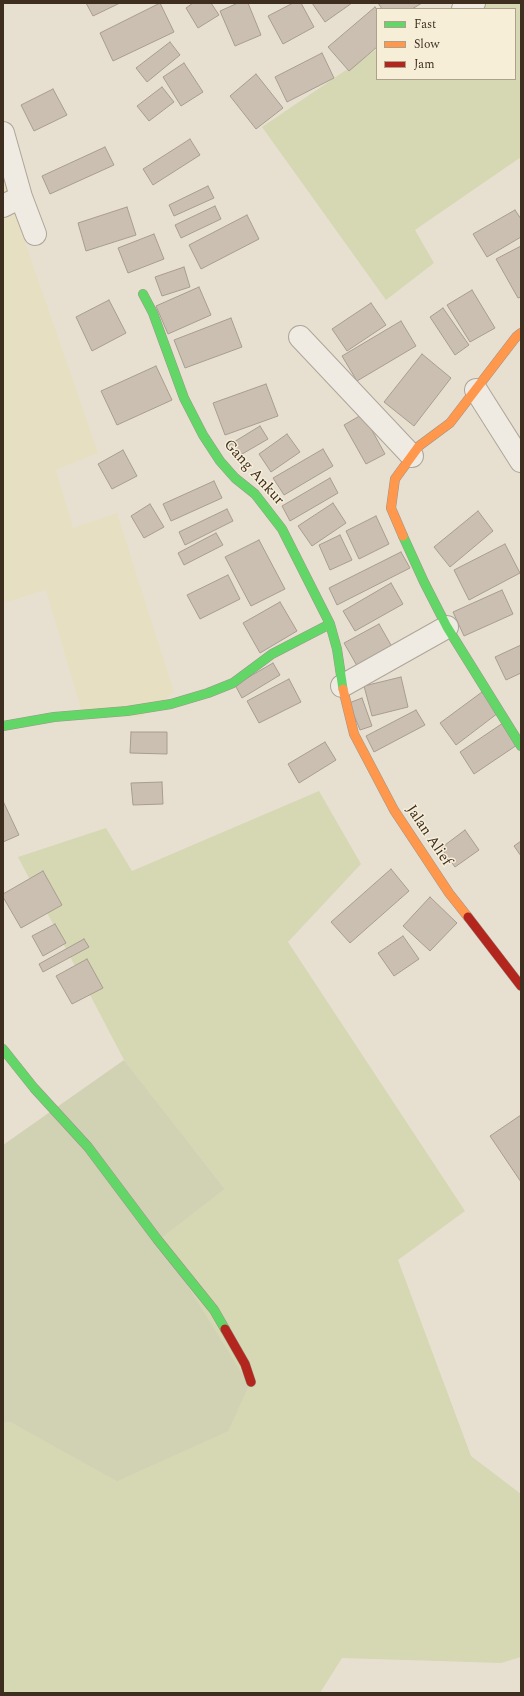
<!DOCTYPE html>
<html>
<head>
<meta charset="utf-8">
<style>
	body { margin:0 }
	#map { position:relative; width:524px; height:1696px; overflow:hidden; background:#e7e0d1; font-family:Spectral,serif }
	canvas { display:block }
	.frame { position:absolute; inset:0; border:4px solid #3d2e20; pointer-events:none }
	.legend { position:absolute; left:376px; top:8px; width:140px; height:72px; box-sizing:border-box; background:#f7eed8; border:1px solid #ada18e; margin:0; padding:5px 7px; list-style:none; font-size:12px; color:#3d2e20 }
	.legend li { display:flex; align-items:center; gap:8px; height:20px }
	.legend b { width:20px; border:1px solid #ada18e }
</style>
</head>
<body>
<div id="map">
<canvas width="524" height="1696"></canvas>
<div class="frame"></div>
<ul class="legend">
<li><b style="height:5px;background:#63d668"></b>Fast</li>
<li><b style="height:5px;background:#ff974d"></b>Slow</li>
<li><b style="height:5px;background:#b3261e"></b>Jam</li>
</ul>
</div>
<script>
const context = document.querySelector('canvas').getContext('2d');
context.lineJoin = 'round';
function paint(path, color) {
  context.fillStyle = color;
  context.fill(path, 'evenodd');
}
function poly(rows) {
  const path = new Path2D();
  for (const r of rows) {
    path.moveTo(r[0], r[1]);
    for (let i = 2; i < r.length; i += 2) path.lineTo(r[i], r[i + 1]);
  }
  return path;
}
function stroke(path, color, width, dash) {
  context.strokeStyle = color;
  context.lineWidth = width;
  context.lineCap = dash ? 'butt' : 'round';
  context.setLineDash(dash || []);
  context.stroke(path);
}
function label(font, color, halo, rows, align = 'center') {
  context.font = font + ' Spectral,serif';
  context.lineWidth = 3;
  context.setLineDash([]);
  context.textBaseline = 'middle';
  context.strokeStyle = halo;
  context.fillStyle = color;
  for (const [text, x, y, turn = 0] of rows) {
    context.save();
    context.translate(x, y);
    context.rotate((+turn || 0) * Math.PI / 180);
    context.textAlign = isNaN(turn) ? turn : align;
    if (halo) context.strokeText(text, 0, 0);
    context.fillText(text, 0, 0);
    context.restore();
  }
}
paint(poly([
	[3,178,98,453,56,470,73,528,117,513,174,692,142,717,83,716,46,590,3,603]
]), '#e6dfc2');
paint(poly([
	[469,3,521,3,521,157,415,230,434,263,386,300,262,127,377,49,377,79,515,79,515,9,457,9],
	[319,791,361,864,288,942,465,1211,398,1260,471,1456,521,1494,521,1657,501,1663,342,1658,320,1693,3,1693,3,1423,11,1422,159,1240,225,1189,124,1060,18,857,106,828,132,871]
]), '#d6d7b3');
paint(poly([
	[124,1060,225,1189,159,1240,249,1385,228,1431,117,1481,11,1422,3,1423,3,1145]
]), '#d1d1b3');
const building = poly([
	[86,3,120,3,93,16,86,3],
	[160,3,174,32,113,61,100,33,160,3],
	[193,3,211,3,219,15,198,28,186,8,193,3],
	[238,3,248,3,261,35,235,46,220,11,238,3],
	[293,3,301,3,314,27,283,44,268,16,293,3],
	[312,3,352,3,325,22,312,3],
	[378,3,422,3,412,9,382,9,378,3],
	[375,7,377,10,377,47,349,71,328,47,375,7],
	[170,42,180,55,147,82,136,68,170,42],
	[322,53,334,78,287,102,275,77,322,53],
	[184,63,203,92,181,106,163,77,184,63],
	[256,74,283,108,256,129,230,96,256,74],
	[162,87,174,102,149,121,137,106,162,87],
	[53,89,67,115,34,131,21,105,53,89],
	[190,139,200,155,153,185,143,169,190,139],
	[105,147,114,165,50,194,42,176,105,147],
	[208,186,214,198,174,216,169,205,208,186],
	[215,206,221,219,181,238,175,225,215,206],
	[127,207,136,235,86,251,78,223,127,207],
	[515,210,521,219,521,237,487,257,473,234,515,210],
	[247,215,259,239,201,269,189,245,247,215],
	[154,234,164,259,128,273,118,248,154,234],
	[521,246,521,297,518,298,496,259,521,246],
	[184,267,190,287,162,296,155,277,184,267],
	[199,287,211,315,168,334,156,306,199,287],
	[472,290,495,328,470,342,447,305,472,290],
	[109,300,126,333,92,351,76,317,109,300],
	[371,303,386,325,347,351,332,329,371,303],
	[443,308,469,345,455,355,430,317,443,308],
	[231,318,242,347,185,368,174,340,231,318],
	[401,321,416,346,357,381,342,356,401,321],
	[422,354,451,378,414,426,384,402,422,354],
	[156,366,172,400,117,425,101,391,156,366],
	[266,384,278,416,225,435,213,403,266,384],
	[363,414,385,454,366,464,344,425,363,414],
	[260,426,268,439,237,457,229,445,260,426],
	[287,434,300,452,271,472,259,454,287,434],
	[323,449,333,466,284,495,273,478,323,449],
	[123,450,137,476,112,489,98,464,123,450],
	[330,478,338,493,290,521,282,506,330,478],
	[214,481,222,498,171,521,163,504,214,481],
	[333,503,346,523,312,546,298,526,333,503],
	[150,504,164,527,144,538,131,516,150,504],
	[227,509,233,521,185,545,179,532,227,509],
	[478,511,493,531,450,567,434,547,478,511],
	[376,516,389,544,359,559,346,531,376,516],
	[216,533,223,545,184,565,178,553,216,533],
	[340,535,352,560,330,570,319,545,340,535],
	[259,540,285,589,251,606,225,557,259,540],
	[505,544,520,573,469,600,454,570,505,544],
	[401,552,410,568,337,605,329,588,401,552],
	[228,575,240,599,200,619,187,595,228,575],
	[391,583,403,604,355,631,343,611,391,583],
	[502,590,513,614,464,636,453,612,502,590],
	[280,602,297,631,260,653,243,623,280,602],
	[379,624,395,652,360,671,344,643,379,624],
	[521,645,521,673,506,680,495,657,521,645],
	[273,663,280,675,242,698,235,685,273,663],
	[401,677,408,707,372,716,364,686,401,677],
	[289,679,301,702,259,723,247,701,289,679],
	[482,692,498,713,456,745,440,723,482,692],
	[362,698,372,726,360,730,349,703,362,698],
	[416,710,425,725,374,752,366,736,416,710],
	[503,723,517,745,474,774,460,752,503,723],
	[131,732,167,732,167,754,130,753,131,732],
	[325,742,336,760,299,783,288,764,325,742],
	[162,782,163,804,133,805,131,783,162,782],
	[3,801,19,835,3,842,3,801],
	[465,830,479,850,455,867,441,848,465,830],
	[521,841,521,856,514,846,521,841],
	[391,869,409,891,350,943,331,922,391,869],
	[43,871,62,905,21,928,3,897,3,894,43,871],
	[430,897,457,923,430,951,403,926,430,897],
	[55,924,66,943,43,956,32,936,55,924],
	[403,936,419,959,394,976,378,953,403,936],
	[84,939,89,947,43,972,39,964,84,939],
	[87,959,103,988,72,1004,56,976,87,959],
	[521,1115,521,1182,490,1136,521,1115]
]);
paint(building, '#cbbfb2');
stroke(building, '#a89c90', 1);
const street = poly([
	[463,9,474,3],
	[3,133,21,197],
	[3,206,21,197,35,234],
	[300,337,412,456],
	[476,390,521,461],
	[342,686,447,627]
]);
const fast = poly([
	[143,294,153,313,184,398,203,435,220,461,235,478,255,494,282,529,330,624,337,649,343,689],
	[403,536,424,582,447,627,521,746],
	[3,726,54,717,127,711,171,704,208,693,233,683,272,654,330,624],
	[3,1049,34,1088,88,1147,157,1239,214,1310,225,1329]
]);
const slow = poly([
	[403,536,391,508,395,479,419,446,450,423,516,337,521,333],
	[343,689,354,734,394,810,449,893,468,917]
]);
const jam = poly([
	[468,917,521,986],
	[225,1329,245,1364,251,1382]
]);
stroke(street, '#ada599', 24);
stroke(fast, '#9c958a', 10);
stroke(slow, '#9c958a', 10);
stroke(jam, '#9c958a', 10);
stroke(street, '#efebe3', 22);
stroke(fast, '#63d668', 9);
stroke(slow, '#ff974d', 9);
stroke(jam, '#b3261e', 9);
label('15px', '#3d2e20', '#f7eed8', [
	["Gang Ankur",253,473,48],
	["Jalan Alief",428,836,56]
]);
</script>
</body>
</html>
